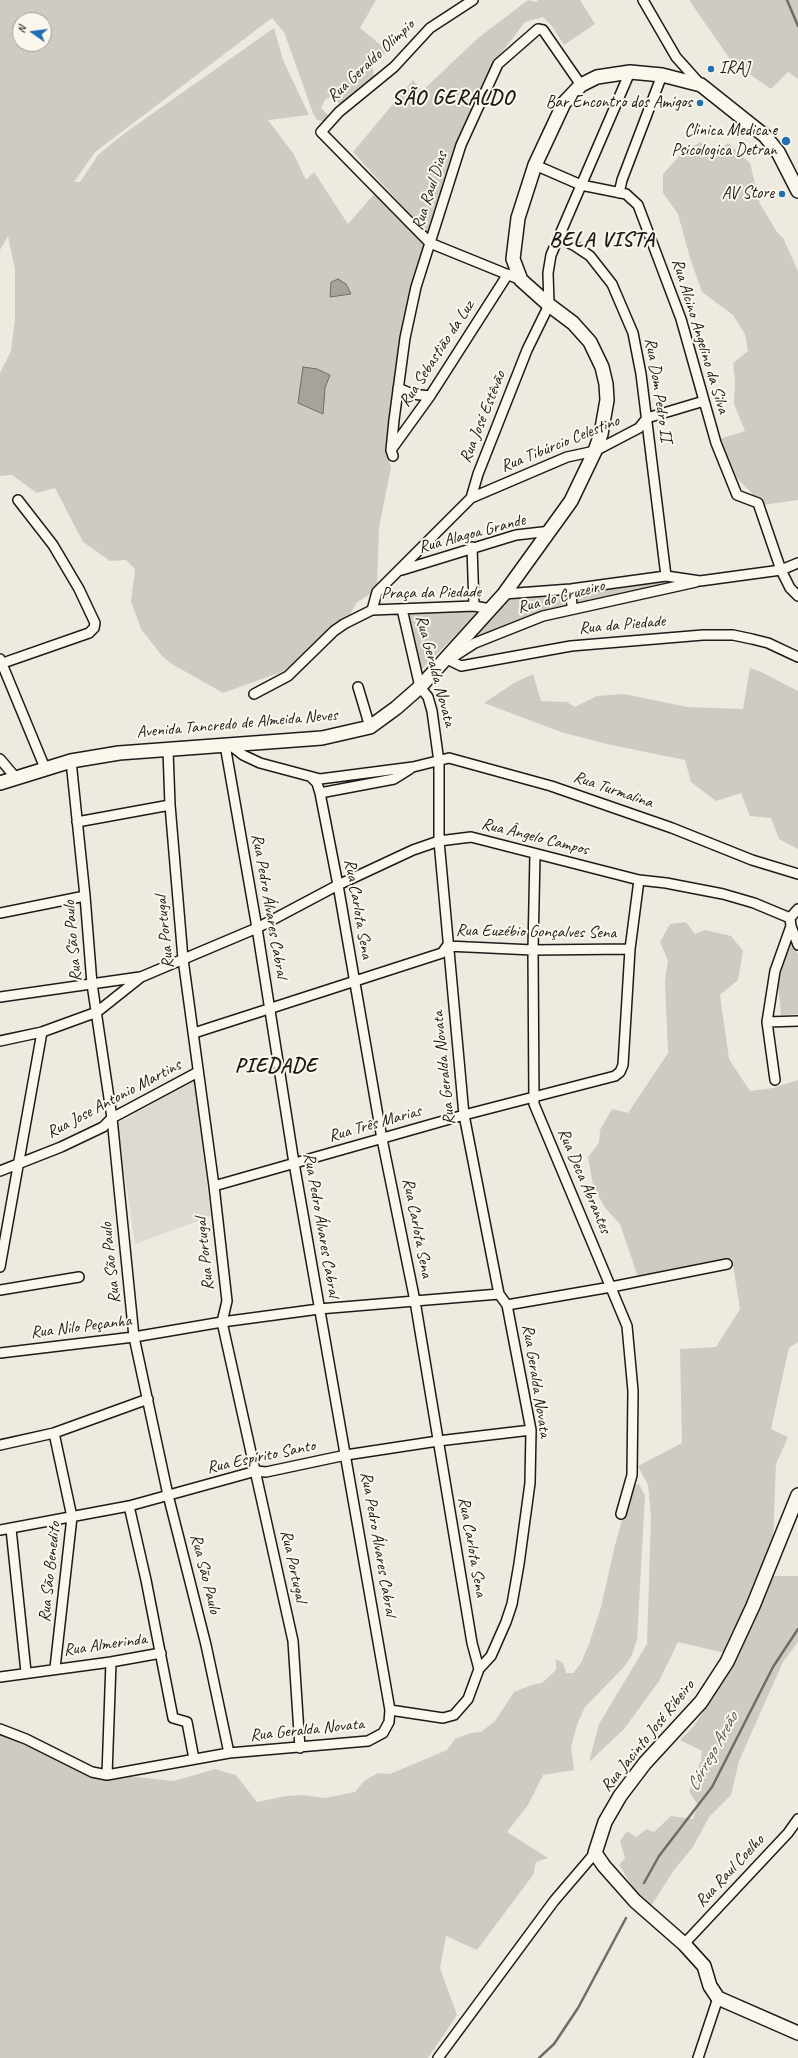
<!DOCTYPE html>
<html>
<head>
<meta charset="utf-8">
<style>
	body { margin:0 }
	#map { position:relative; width:798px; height:2058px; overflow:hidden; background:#eeeadf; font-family:Caveat,sans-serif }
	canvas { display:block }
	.north { position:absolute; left:12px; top:12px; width:40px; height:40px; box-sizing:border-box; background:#fbf7ec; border:1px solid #a29f99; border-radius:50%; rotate:284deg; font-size:11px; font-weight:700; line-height:16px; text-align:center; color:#1c1c1c }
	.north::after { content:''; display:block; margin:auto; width:14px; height:18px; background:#1f6fb2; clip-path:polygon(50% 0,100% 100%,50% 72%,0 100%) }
</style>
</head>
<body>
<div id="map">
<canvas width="798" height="2058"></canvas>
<div class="north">N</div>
</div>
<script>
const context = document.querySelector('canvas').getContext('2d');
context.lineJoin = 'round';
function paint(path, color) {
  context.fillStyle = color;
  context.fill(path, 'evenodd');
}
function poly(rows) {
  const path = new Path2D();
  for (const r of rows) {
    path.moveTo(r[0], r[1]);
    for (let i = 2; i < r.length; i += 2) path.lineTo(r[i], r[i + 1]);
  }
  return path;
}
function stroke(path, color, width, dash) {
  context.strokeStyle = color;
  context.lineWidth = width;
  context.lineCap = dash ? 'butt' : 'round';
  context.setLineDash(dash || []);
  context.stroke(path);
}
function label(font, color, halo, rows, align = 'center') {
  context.font = font + ' Caveat,sans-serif';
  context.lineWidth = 4;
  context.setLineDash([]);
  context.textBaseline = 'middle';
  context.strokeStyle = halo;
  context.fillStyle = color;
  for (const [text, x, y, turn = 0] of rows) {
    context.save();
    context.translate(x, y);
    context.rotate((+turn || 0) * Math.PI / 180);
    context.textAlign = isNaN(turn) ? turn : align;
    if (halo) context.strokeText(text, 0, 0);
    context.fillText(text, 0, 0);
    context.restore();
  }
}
paint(poly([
	[194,1080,211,1216,135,1244,117,1124]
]), '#dedad1');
paint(poly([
	[0,0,376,0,360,28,388,51,372,63,374,78,340,104,331,96,325,100,321,108,329,116,323,121,317,120,313,113,284,32,272,18,95,152,74,182,80,182,98,155,125,133,274,28,283,60,309,115,268,120,293,153,306,180,314,172,348,224,374,194,427,243,404,315,386,450,391,467,379,527,377,585,372,593,357,602,350,615,330,628,284,671,223,693,172,664,163,657,141,629,131,601,135,569,126,560,110,561,83,542,55,488,37,493,12,475,0,476,0,373,11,351,15,319,15,270,8,236,0,250],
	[20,20,44,20,44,44,20,44],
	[528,0,536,2,538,0,580,0,595,24,564,45,551,25,543,17,525,22,490,68,453,155,428,234,353,152,413,80,422,91,478,38],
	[689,0,798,0,798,79,788,72,771,89,732,62],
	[701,142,709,156,728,143,750,163,760,204,777,232,783,238,798,271,798,500,763,505,737,478,720,439,745,431,734,404,735,381,733,363,748,351,745,334,733,315,702,292,690,258,678,214,663,193,663,174,684,151],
	[667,580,686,582,576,604,575,592],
	[565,593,566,606,536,614,492,630,463,648,507,600],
	[474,609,476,615,421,670,409,614],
	[750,668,761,672,798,691,798,849,779,839,771,818,750,816,741,793,716,801,691,782,685,760,611,745,561,732,484,703,514,683,533,674,541,701,567,702,575,707,597,696,624,694,687,707,743,709],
	[686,922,695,934,705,930,731,936,743,951,738,980,720,995,729,1059,750,1091,773,1088,798,1080,798,1342,789,1348,771,1429,788,1437,776,1464,773,1543,725,1653,678,1642,659,1681,624,1729,589,1762,599,1724,647,1644,651,1515,648,1485,638,1466,682,1443,680,1349,716,1347,740,1309,732,1259,639,1280,620,1224,605,1208,593,1185,588,1157,599,1143,600,1130,612,1109,628,1113,668,1053,665,981,668,961,660,942,670,924],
	[791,935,798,955,798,1014,781,1015,778,983],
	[639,1484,645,1496,637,1639,632,1655,625,1666,585,1707,577,1725,571,1747,574,1770,543,1775,528,1805,507,1832,548,1858,536,1862,533,1875,477,1950,446,1936,440,1968,457,2015,428,2058,0,2058,0,1732,90,1777,126,1776,174,1781,215,1769,236,1775,257,1802,286,1796,303,1795,325,1798,355,1792,364,1781,378,1773,390,1774,447,1750,455,1739,471,1733,481,1732,495,1721,514,1692,532,1685,542,1683,556,1670,556,1659,563,1663,566,1673,573,1673,581,1663,589,1644,601,1607,615,1545,631,1487],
	[769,1576,798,1576,798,1642,783,1662,739,1761,731,1795,709,1817,693,1847,674,1870,651,1906,636,1892,619,1865,625,1858,620,1841,627,1831,636,1837,647,1829,654,1832,671,1816,693,1819,698,1805,689,1792,701,1761,702,1751,680,1740,694,1726,732,1668]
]), '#ceccc2');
const water = poly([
	[338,279,346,284,351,294,330,297,331,282,338,279],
	[303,367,317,369,330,375,325,388,323,414,298,403,303,367]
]);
paint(water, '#a6a39d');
stroke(water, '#6f6d69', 1);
stroke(poly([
	[787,0,798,26],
	[644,1883,659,1856,712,1787,773,1667,798,1629],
	[539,2058,554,2044,578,2008,626,1918]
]), '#6f6d69', 2.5);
const street = poly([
	[473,0,430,28,394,67,339,112,321,132,430,243,521,280],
	[643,0,676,57,701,85],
	[535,165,581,185,626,194,638,205,681,319,716,443,737,495,758,503,781,570,790,588,798,596],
	[619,193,622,180,662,75],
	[559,238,575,246,590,256,612,284,633,333,641,374,666,576],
	[398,388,412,394,430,396],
	[391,450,430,396,508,274],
	[393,456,391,450,394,420,405,338,416,287,461,145,498,64,538,29,543,30,581,85],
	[471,498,567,457,595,451,639,428,647,418,704,401],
	[472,547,474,606],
	[402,570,516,535,551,531],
	[571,589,572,608],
	[504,594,571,589,666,576,700,581,781,570,798,563],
	[372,610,377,592,471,498,478,474,527,350,549,305,548,273,551,255,630,72],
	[0,659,45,768],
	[449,660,461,666,571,646,703,635,733,635,752,639,768,643,798,657],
	[447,661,475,643,543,616,696,582],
	[0,664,89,633,94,628,95,623,79,589,53,545,18,500],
	[358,687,370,727],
	[254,694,288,676,334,631,344,624,372,610,474,606,490,609],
	[225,745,257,928,294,1163,390,1710],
	[230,745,243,755,260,763,320,779,413,767,449,758,551,786,672,828,752,860,798,874],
	[168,750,170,805,183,959,214,1186,227,1301,222,1322,293,1641,300,1748],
	[0,759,16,778],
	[71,761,85,896,92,984,112,1118,134,1337,168,1495,206,1645,229,1753],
	[311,777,317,783,320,793,338,885,382,1139,415,1301,472,1643,479,1669],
	[320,793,394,779,410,769],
	[77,822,170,805],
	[535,854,533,950,534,1104,627,1326,633,1391,632,1475,621,1514],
	[0,913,85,896],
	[790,918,798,909],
	[791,926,798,945],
	[0,997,140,977],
	[767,1022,798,1021],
	[194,1033,442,953,447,946,533,950,630,949],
	[0,1041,42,1032,97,1012,141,977,257,928,338,885,413,850,439,841,471,837,639,880,666,883,723,894,754,903,790,918],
	[775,1080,767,1022,775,971,791,926,790,918],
	[0,1171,61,1147,103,1127,112,1118,198,1072],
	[214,1186,464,1115,615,1076,620,1072,623,1065,630,949,639,880],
	[0,1267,42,1032],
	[0,1290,79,1277],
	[507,1305,611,1287,727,1264],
	[0,1353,134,1337,222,1322,319,1309,499,1294],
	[54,1433,72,1517,55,1668],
	[0,1445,54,1433,148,1399],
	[129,1506,146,1580,173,1718,187,1722,194,1759],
	[11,1529,26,1672],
	[0,1530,129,1506,256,1471,266,1472,346,1455,438,1441,531,1430],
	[0,1677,111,1662,161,1653],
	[0,1729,26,1739,92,1772,107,1775,229,1753,368,1741,383,1733,389,1722,390,1710,443,1718,454,1715,468,1699,479,1669,491,1656,506,1622,512,1604,519,1564,530,1483,531,1430,507,1305,499,1294,464,1115,439,841,439,762,432,711,428,697,420,687,402,609],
	[107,1775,111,1662],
	[684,1944,788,1833,798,1819],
	[438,2058,554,1901,595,1853],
	[698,2058,718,1998]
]);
const secondary = poly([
	[0,783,71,761,119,753,322,738,370,727,396,708,420,687,504,594,571,501,595,451,601,434,607,400,606,384,602,367,590,342,573,323,549,305,521,280,513,259,518,218,535,165,564,103,581,85,597,77,630,72,662,75,701,85,765,136,778,152,798,191],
	[798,1495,753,1606,727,1662,701,1702,645,1763,620,1796,605,1822,595,1853,604,1866,635,1901,684,1944,704,1966,710,1986,718,1998,798,2033]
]);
stroke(street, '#1c1c1c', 12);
stroke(secondary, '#1c1c1c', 16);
stroke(street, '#fbf7ec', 9);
stroke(secondary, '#fbf7ec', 13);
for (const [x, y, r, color] of [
	[711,69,4,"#1f6fb2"],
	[700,103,4,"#1f6fb2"],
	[786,141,5,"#1f6fb2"],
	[782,194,4,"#1f6fb2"]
]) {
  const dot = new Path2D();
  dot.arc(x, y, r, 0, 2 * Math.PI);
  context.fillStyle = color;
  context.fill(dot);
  stroke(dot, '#fbf7ec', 1.5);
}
label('17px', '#1c1c1c', '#fbf7ec', [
	["Rua Geraldo Olímpio",371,61,-43],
	["Rua Raul Dias",430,191,-72],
	["Rua Alcino Angelino da Silva",700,336,73],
	["Rua Sebastião da Luz",437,354,-57],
	["Rua Dom Pedro II",658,390,81],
	["Rua José Estêvão",483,417,-68],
	["Rua Tibúrcio Celestino",560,444,-22],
	["Rua Alagoa Grande",472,534,-15],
	["Praça da Piedade",431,593,-1],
	["Rua do Cruzeiro",561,597,-15],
	["Rua da Piedade",622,625,-5],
	["Rua Geralda Novata",435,671,75],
	["Avenida Tancredo de Almeida Neves",237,724,-5],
	["Rua Turmalina",613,790,19],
	["Rua Ângelo Campos",535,837,14],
	["Rua Pedro Álvares Cabral",269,906,80],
	["Rua Carlota Sena",358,909,80],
	["Rua Portugal",165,932,-96],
	["Rua Euzébio Gonçalves Sena",536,932,1],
	["Rua São Paulo",73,941,-95],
	["Rua Geralda Novata",444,1068,-96],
	["Rua Jose Antonio Martins",114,1099,-28],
	["Rua Três Marias",375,1124,-16],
	["Rua Deca Abrantes",584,1181,67],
	["Rua Pedro Álvares Cabral",321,1225,80],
	["Rua Carlota Sena",417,1228,79],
	["Rua Portugal",205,1254,-96],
	["Rua São Paulo",111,1263,-96],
	["Rua Nilo Peçanha",81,1327,-7],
	["Rua Geralda Novata",536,1381,81],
	["Rua Espírito Santo",261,1457,-12],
	["Rua Pedro Álvares Cabral",378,1544,80],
	["Rua Carlota Sena",472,1547,80],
	["Rua Portugal",293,1566,78],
	["Rua São Benedito",50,1572,-84],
	["Rua São Paulo",205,1574,76],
	["Rua Almerinda",105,1645,-8],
	["Rua Geralda Novata",307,1730,-6],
	["Rua Jacinto José Ribeiro",648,1736,-51],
	["Rua Raul Coelho",730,1871,-47]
]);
label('17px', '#1c1c1c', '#fbf7ec', [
	["IRAJ",719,69,"left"],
	["Bar Encontro dos Amigos",692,103],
	["Clinica Medica e",777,131],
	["Psicologica Detran",777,151],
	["AV Store",774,194]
], 'right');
label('italic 18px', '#5a5956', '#fbf7ec', [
	["Córrego Areão",713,1752,-61]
]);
context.letterSpacing = '1px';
label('bold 21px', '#1c1c1c', '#fbf7ec', [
	["SÃO GERALDO",453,98],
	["BELA VISTA",602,240],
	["PIEDADE",276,1066]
]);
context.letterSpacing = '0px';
</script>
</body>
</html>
